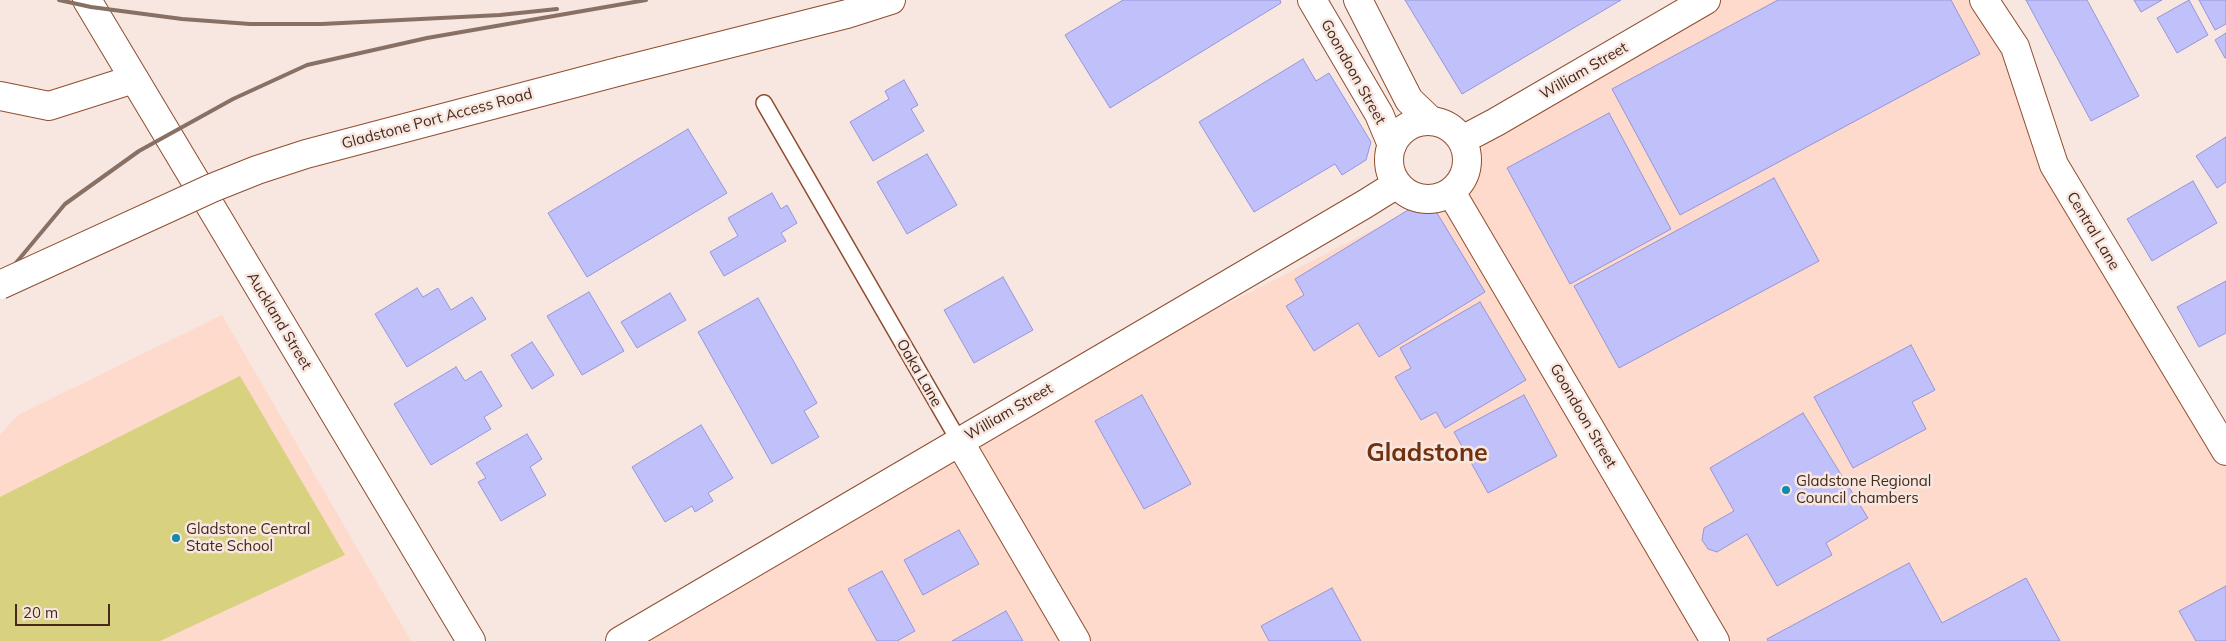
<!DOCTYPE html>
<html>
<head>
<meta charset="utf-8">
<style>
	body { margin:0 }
	#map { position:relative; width:2226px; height:641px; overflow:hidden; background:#f7e7e0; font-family:Mulish,sans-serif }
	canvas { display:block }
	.scale { position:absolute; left:15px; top:604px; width:95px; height:22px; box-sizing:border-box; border:2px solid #47291b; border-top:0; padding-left:6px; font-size:15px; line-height:18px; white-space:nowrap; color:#47291b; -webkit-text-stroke:4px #f7e7e0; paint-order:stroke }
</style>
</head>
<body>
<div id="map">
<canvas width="2226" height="641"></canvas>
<div class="scale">20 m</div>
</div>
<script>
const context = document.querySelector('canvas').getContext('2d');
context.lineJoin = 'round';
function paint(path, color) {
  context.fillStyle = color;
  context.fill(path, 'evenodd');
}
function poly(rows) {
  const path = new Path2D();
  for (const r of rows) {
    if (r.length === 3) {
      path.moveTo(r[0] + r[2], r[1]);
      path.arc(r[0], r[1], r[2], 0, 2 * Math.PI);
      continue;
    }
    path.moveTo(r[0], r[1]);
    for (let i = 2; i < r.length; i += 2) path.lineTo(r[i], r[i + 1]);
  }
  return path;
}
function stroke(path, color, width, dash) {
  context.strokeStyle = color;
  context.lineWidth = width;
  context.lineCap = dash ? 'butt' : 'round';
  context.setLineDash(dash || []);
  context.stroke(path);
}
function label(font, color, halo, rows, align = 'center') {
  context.font = font + ' Mulish,sans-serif';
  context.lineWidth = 5;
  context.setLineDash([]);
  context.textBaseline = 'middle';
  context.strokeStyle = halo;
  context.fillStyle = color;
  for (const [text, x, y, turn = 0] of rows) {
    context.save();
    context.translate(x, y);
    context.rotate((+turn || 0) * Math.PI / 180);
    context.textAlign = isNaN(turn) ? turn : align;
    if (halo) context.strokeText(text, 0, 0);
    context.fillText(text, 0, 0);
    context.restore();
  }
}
paint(poly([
	[1706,0,1984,0,2054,165,2226,451,2226,641,620,641,959,441,1433,199,1478,159,1496,122],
	[222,315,411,641,0,641,0,435,18,415]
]), '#fddacb');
paint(poly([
	[240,376,345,555,160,641,0,641,0,497]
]), '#d8d17f');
const building = poly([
	[1123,0,1280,0,1281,3,1110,108,1065,35,1123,0],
	[1405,0,1621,0,1462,94,1405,0],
	[1778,0,1951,0,1980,54,1680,215,1612,89,1778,0],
	[2026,0,2087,0,2139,96,2091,121,2026,0],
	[2134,0,2162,0,2141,12,2134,0],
	[2189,0,2208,35,2177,53,2157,18,2189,0],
	[2199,0,2226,0,2226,24,2215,30,2199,0],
	[2226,33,2226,58,2225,58,2215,40,2226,33],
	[1303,59,1316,81,1329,73,1371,142,1366,160,1342,175,1335,164,1254,212,1199,122,1303,59],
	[904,80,918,105,911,109,924,131,873,161,850,122,889,99,885,91,904,80],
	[1609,113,1671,229,1570,284,1507,168,1609,113],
	[688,129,727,193,587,277,548,213,688,129],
	[2226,137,2226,182,2217,188,2196,156,2226,137],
	[927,154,957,205,907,234,877,182,927,154],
	[1774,178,1819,261,1619,368,1574,286,1774,178],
	[2193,181,2217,223,2152,261,2127,219,2193,181],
	[772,193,781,209,787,205,797,223,781,233,786,241,724,276,710,252,738,236,728,218,772,193],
	[1413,207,1437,213,1485,292,1379,357,1358,323,1314,351,1286,306,1304,295,1295,279,1413,207],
	[1003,277,1033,330,974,363,944,310,1003,277],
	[2226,281,2226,333,2199,347,2177,307,2226,281],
	[417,288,423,297,438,288,451,310,472,297,486,319,407,367,375,314,417,288],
	[589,292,624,351,582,375,547,316,589,292],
	[670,293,686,320,637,348,621,322,670,293],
	[758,298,817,403,804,411,819,437,772,464,698,332,758,298],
	[1480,302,1526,380,1445,428,1436,412,1421,420,1395,377,1411,368,1400,348,1480,302],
	[532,342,554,375,532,389,511,355,532,342],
	[1911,345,1935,390,1912,402,1926,429,1853,468,1814,397,1911,345],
	[456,367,465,381,481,371,502,406,484,417,491,429,431,465,394,404,456,367],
	[1142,395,1191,484,1144,509,1095,421,1142,395],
	[1524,395,1557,456,1488,493,1454,432,1524,395],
	[1803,413,1868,518,1826,543,1832,555,1777,586,1747,534,1717,552,1708,549,1702,540,1704,528,1734,511,1710,468,1803,413],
	[701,425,733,478,708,493,713,501,695,512,692,506,665,522,632,467,701,425],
	[527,434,542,459,530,467,546,495,501,521,478,482,486,478,476,463,527,434],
	[959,530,979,564,923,595,904,560,959,530],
	[1909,563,1942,623,2026,578,2060,641,1768,641,1767,639,1909,563],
	[882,571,915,631,897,641,877,641,848,589,882,571],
	[2226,586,2226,641,2196,641,2179,611,2226,586],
	[1332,588,1361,641,1269,641,1261,626,1332,588],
	[1006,611,1023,641,952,641,1006,611]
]);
paint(building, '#c0c0fa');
stroke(building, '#9695da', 1);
const service = poly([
	[764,103,959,441]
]);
const minor = poly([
	[1984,0,2015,47,2054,165,2226,451],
	[0,96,49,106,134,79],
	[1428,160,39],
	[1462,140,1496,122,1706,0],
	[1451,192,1715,641],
	[959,441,1076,641],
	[620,641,1365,204,1397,184]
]);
const tertiary = poly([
	[1312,0,1379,114,1392,145],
	[1358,0,1409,100,1431,121],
	[621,71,847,14,891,0]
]);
const secondary = poly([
	[87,0,471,641]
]);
stroke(service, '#904d2e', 18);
stroke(minor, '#904d2e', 30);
stroke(tertiary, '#904d2e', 30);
stroke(secondary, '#904d2e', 30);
stroke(service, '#fff', 15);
stroke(minor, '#fff', 28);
stroke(tertiary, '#fff', 28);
stroke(secondary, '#fff', 28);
stroke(poly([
	[59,0,91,7,182,19,250,24,322,24,500,15,557,9],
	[0,282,65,204,139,151,233,99,307,65,427,38,646,0]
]), '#897065', 4);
const tertiaryBridge = poly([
	[0,285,212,188,257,170,306,154,621,71]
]);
stroke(tertiaryBridge, '#904d2e', 30, []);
stroke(tertiaryBridge, '#fff', 28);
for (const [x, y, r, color] of [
	[1786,490,5,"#118aad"],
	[176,538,5,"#118aad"]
]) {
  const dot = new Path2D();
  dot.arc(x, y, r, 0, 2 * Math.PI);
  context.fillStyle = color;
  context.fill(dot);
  stroke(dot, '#f7e7e0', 2);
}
label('15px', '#47291b', '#f7e7e0', [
	["William Street",1584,71,-30],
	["Goondoon Street",1353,72,61],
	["Gladstone Port Access Road",437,119,-15],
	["Central Lane",2093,231,59],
	["Auckland Street",279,321,59],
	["Oaka Lane",919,373,60],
	["William Street",1009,412,-30],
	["Goondoon Street",1583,416,60]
]);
label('15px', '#47291b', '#f7e7e0', [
	["Gladstone Regional",1796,481],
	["Council chambers",1796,498],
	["Gladstone Central",186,529],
	["State School",186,546]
], 'left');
label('bold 25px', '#71310f', '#f7e7e0', [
	["Gladstone",1427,453]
]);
</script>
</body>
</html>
